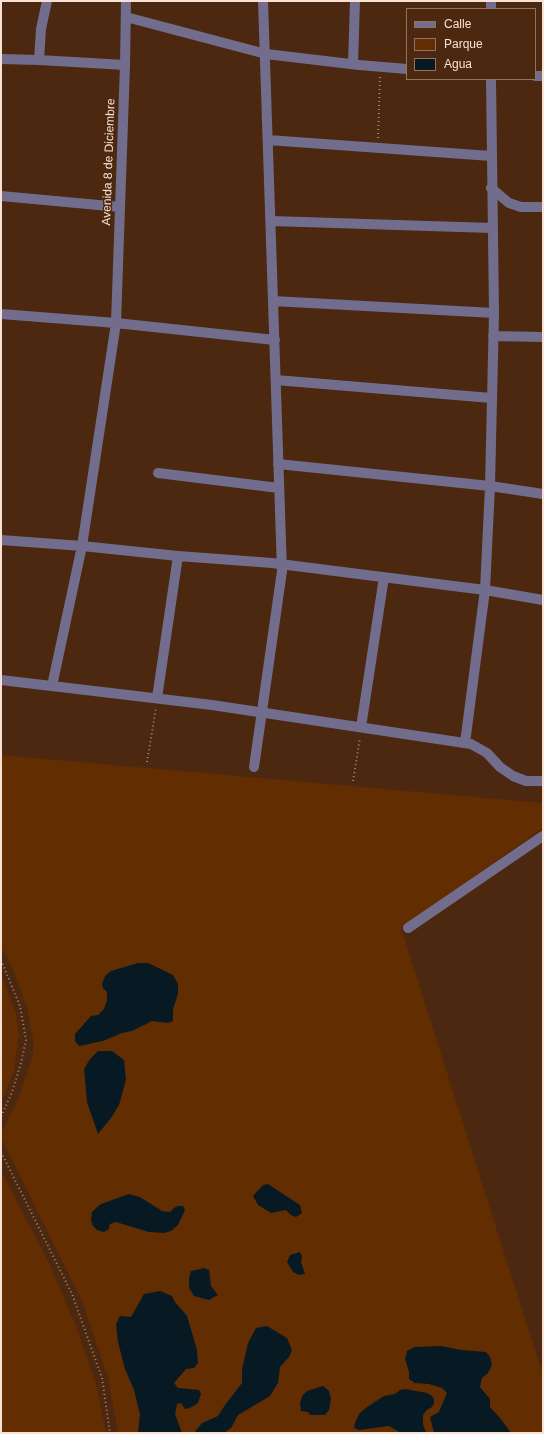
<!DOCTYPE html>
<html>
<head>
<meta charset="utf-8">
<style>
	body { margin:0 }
	#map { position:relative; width:544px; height:1434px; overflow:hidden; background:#4b280f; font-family:Helvetica,sans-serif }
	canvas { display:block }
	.frame { position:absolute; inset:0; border:2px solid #f9e1d3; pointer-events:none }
	.legend { position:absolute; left:406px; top:8px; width:130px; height:72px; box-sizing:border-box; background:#4b280f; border:1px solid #91725d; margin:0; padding:5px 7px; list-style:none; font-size:12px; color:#f9e1d3 }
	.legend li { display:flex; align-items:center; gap:8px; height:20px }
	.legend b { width:20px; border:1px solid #91725d }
</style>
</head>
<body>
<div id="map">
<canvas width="544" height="1434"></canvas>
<div class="frame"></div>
<ul class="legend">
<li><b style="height:5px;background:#726d8c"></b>Calle</li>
<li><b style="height:11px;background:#622d01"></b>Parque</li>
<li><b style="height:11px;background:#071a24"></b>Agua</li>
</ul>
</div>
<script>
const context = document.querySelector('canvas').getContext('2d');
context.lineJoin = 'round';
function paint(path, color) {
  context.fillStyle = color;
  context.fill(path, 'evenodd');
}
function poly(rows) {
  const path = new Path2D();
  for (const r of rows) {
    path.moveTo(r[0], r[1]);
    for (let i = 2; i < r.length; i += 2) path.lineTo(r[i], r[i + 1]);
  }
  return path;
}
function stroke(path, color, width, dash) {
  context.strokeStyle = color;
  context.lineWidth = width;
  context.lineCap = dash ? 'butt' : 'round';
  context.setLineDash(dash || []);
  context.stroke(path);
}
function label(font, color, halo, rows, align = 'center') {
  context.font = font + ' Helvetica,sans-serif';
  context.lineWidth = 3;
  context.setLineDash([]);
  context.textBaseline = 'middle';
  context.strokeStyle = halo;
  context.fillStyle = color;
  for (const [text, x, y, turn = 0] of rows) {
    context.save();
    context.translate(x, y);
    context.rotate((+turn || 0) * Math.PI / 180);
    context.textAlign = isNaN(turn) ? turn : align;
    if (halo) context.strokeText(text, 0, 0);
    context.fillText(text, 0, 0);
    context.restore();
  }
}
paint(poly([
	[1,755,543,803,543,828,401,928,543,1375,543,1433,118,1433,108,1378,82,1301,2,1140,2,1132,11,1112,18,1099,32,1059,34,1043,27,1009,17,980,7,956,1,949],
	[1,973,16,1014,19,1034,14,1071,1,1103],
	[1,1170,51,1267,76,1326,96,1384,106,1433,1,1433]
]), '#622d01');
paint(poly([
	[138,963,148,963,173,975,178,984,178,994,173,1009,173,1021,168,1023,152,1021,132,1031,122,1033,103,1041,79,1046,75,1041,75,1034,91,1016,98,1015,104,1009,107,1000,107,992,103,988,102,984,105,976,111,971],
	[98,1051,112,1051,124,1060,126,1080,119,1105,111,1118,98,1134,87,1102,84,1069,90,1059],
	[268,1184,300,1205,302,1213,296,1217,291,1215,286,1210,271,1213,258,1205,253,1196,263,1185],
	[129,1194,140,1197,162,1211,170,1212,174,1208,178,1206,183,1206,185,1210,178,1225,171,1231,164,1233,149,1232,116,1222,110,1224,109,1229,104,1232,97,1230,93,1226,91,1220,92,1212,96,1208,101,1204],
	[300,1252,302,1256,301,1262,305,1274,299,1275,293,1272,287,1262,290,1255],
	[204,1268,209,1270,211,1286,218,1295,209,1300,194,1296,189,1288,189,1278,191,1271],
	[160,1291,172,1296,175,1302,187,1316,197,1350,198,1363,194,1368,186,1369,174,1383,178,1388,199,1390,201,1394,198,1403,190,1408,185,1409,181,1403,177,1404,175,1414,182,1433,138,1433,140,1414,134,1390,125,1369,118,1342,116,1324,120,1316,131,1317,144,1294],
	[267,1326,287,1338,292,1350,289,1357,280,1367,278,1383,270,1396,238,1415,231,1428,224,1433,194,1433,202,1423,218,1416,225,1405,242,1383,242,1369,248,1343,256,1328],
	[441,1346,461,1350,486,1352,490,1357,492,1365,488,1373,482,1378,480,1387,490,1399,490,1407,501,1419,511,1433,434,1433,430,1417,439,1412,447,1393,442,1388,429,1384,415,1383,409,1379,409,1372,405,1359,407,1351,415,1347],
	[323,1386,329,1391,331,1399,329,1410,325,1415,310,1415,308,1412,301,1411,300,1404,302,1396,307,1391],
	[405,1389,427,1393,432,1396,434,1399,434,1403,432,1407,427,1410,423,1415,423,1424,426,1433,401,1433,389,1426,359,1430,354,1428,355,1423,359,1414,367,1407,384,1396,395,1394,400,1390]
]), '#071a24');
stroke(poly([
	[378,138,380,76],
	[147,762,156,708],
	[353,781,360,738],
	[1,960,20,1006,26,1040,21,1063,12,1092,1,1117],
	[1,1152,72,1294,102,1378,110,1433]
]), '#a58874', 2, [1, 3]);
stroke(poly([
	[491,9,491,1],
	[126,17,266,54,359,65,407,69],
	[1,59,39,60,125,65],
	[39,60,41,29,47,1],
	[353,64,355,1],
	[535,76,543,76],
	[268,140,491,156],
	[491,188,509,203,521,207,543,207],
	[1,196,120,207],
	[271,221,492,228],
	[273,301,494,313],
	[1,314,116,323,275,340],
	[493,336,543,337],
	[276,380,491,398],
	[278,464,490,486,543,494],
	[158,473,279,488],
	[1,540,82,546,178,556,272,563,485,590,543,600],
	[1,680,212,705,471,744,487,753,500,767,513,776,526,781,543,781],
	[52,686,82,546,116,323,125,65,126,1],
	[157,698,178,556],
	[361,727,384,577],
	[465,743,485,590,490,486,494,313,491,79],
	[254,767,282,571,263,1],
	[408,928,543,836]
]), '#726d8c', 10);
label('12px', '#f9e1d3', '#4b280f', [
	["Avenida 8 de Diciembre",109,162,-88]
]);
</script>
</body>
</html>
